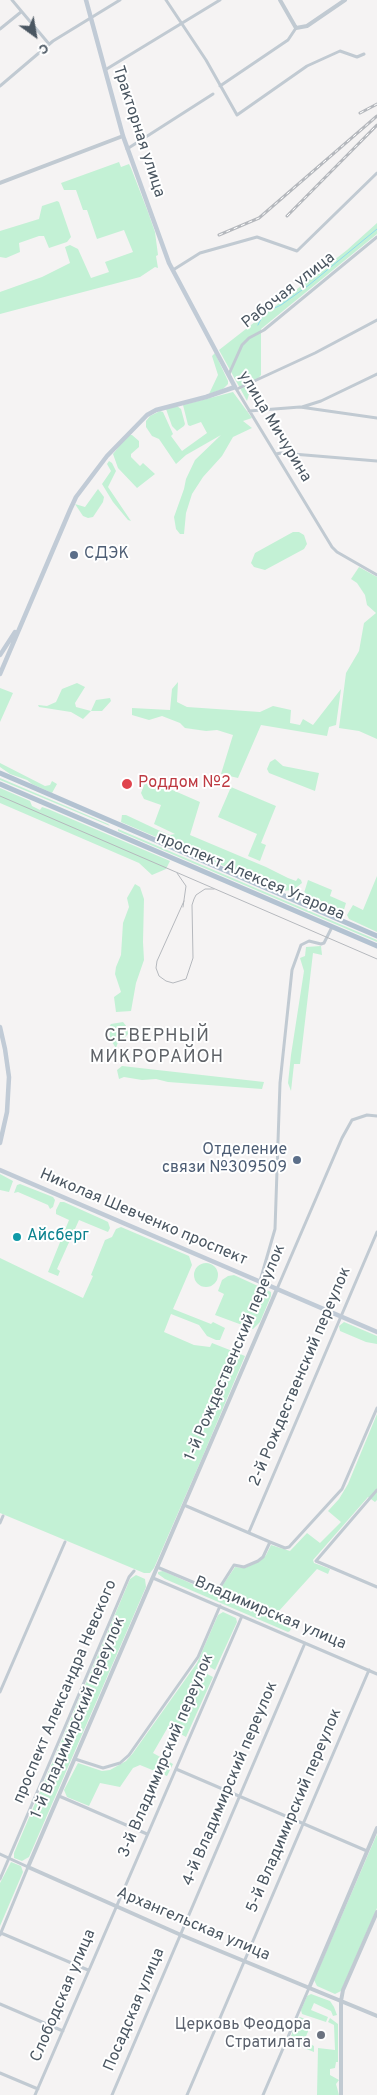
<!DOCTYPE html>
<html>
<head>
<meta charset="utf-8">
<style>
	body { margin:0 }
	#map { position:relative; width:377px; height:2095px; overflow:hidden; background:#f5f3f3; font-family:Overpass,sans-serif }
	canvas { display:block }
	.north { position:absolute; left:10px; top:10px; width:50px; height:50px; -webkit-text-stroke:4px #fff; paint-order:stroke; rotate:148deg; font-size:14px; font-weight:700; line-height:20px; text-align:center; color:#4a5661 }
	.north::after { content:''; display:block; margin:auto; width:18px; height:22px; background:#4a5661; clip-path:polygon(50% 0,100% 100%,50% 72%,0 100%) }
</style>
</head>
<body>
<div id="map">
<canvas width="377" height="2095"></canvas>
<div class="north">С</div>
</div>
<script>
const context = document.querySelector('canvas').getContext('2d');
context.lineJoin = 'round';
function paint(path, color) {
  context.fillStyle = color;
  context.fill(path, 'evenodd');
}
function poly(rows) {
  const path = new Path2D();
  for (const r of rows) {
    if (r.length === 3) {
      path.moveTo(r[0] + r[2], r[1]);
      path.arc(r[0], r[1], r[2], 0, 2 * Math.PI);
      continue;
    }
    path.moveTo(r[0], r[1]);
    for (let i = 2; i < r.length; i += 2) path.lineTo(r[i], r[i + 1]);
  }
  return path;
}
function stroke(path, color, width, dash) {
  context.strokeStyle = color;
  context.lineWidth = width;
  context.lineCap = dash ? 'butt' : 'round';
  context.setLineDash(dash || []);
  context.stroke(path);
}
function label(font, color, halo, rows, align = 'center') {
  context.font = font + ' Overpass,sans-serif';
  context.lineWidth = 4;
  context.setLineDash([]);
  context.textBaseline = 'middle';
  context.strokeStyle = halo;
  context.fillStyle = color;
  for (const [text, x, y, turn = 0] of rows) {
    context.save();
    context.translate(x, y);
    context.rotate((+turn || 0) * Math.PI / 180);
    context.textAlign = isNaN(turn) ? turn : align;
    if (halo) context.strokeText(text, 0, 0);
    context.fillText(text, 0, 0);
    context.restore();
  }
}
paint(poly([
	[119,162,121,167,129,164,131,168,148,212,155,232,158,255,156,256,158,268,155,267,140,277,0,314,0,292,42,277,70,263,65,247,70,245,78,249,91,278,109,272,105,262,133,252,124,230,97,239,87,210,83,210,76,190,64,190,61,183],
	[57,201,59,202,71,237,67,242,49,248,44,236,39,236,19,243,20,252,6,258,0,257,0,231,39,219,42,206],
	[377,223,377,234,261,329,261,375,251,387,247,401,219,350,347,250],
	[215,353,228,381,228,384,223,389,209,394,218,375,212,356],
	[233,392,252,418,243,421,252,428,233,437,222,456,203,477,192,494,186,513,184,534,180,534,176,529,174,517,184,489,186,479,195,460,221,435,186,455,176,464,159,439,152,436,146,427,146,421,150,416,160,411,163,412,173,434,171,436,182,451,207,433,201,422,190,426,188,425,183,405],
	[177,406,181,409,185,424,184,426,177,431,172,426,166,409],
	[128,435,132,435,139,441,139,447,131,454,131,457,140,466,143,463,155,474,137,488,118,468,113,454],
	[109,461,112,463,116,471,108,487,131,521,128,520,113,502,102,484,111,471,107,464],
	[98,489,104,497,103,502,93,517,88,518,83,516,75,504,85,507],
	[293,532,299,532,304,535,307,544,304,549,265,570,254,567,251,563,255,553],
	[359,567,377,577,377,739,359,731,339,728,346,673,359,651,364,623,376,613,367,605,365,595,357,583,351,579],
	[178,682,177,702,187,707,260,712,273,706,291,710,290,723,300,725,303,719,313,725,341,689,336,725,329,727,327,736,261,725,238,778,221,774,233,735,217,730,206,731,185,728,180,723,162,716,149,720,132,715,132,708,170,710,172,689],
	[77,683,85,687,75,703,76,707,91,711,96,700,110,698,111,701,102,711,91,711,83,719,71,712,39,707,38,705,47,706,56,702,62,689],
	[0,688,13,693,0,722],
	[275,759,283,766,319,773,315,791,269,773,267,769,270,762],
	[0,763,45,786,50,785,52,781,57,784,52,793,32,784,27,780,10,774,0,767],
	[0,778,108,824,110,826,0,780],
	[154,782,200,802,190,835,266,867,288,878,296,881,298,878,301,880,302,883,293,890,282,891,121,822,122,815,126,815,158,830,170,835,175,834,154,824,161,805,144,799,141,793,145,783],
	[231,787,276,806,261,843,266,845,260,861,248,856,257,834,218,817],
	[0,788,30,801,32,806,40,810,42,807,48,809,170,861,166,869,152,875,139,863,0,803],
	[118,829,377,940,377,942,118,831],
	[377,876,377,932,349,919,347,915,353,905,363,910],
	[308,880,332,890,330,896,346,903,343,913,337,914,329,912,309,901,304,893],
	[135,884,140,887,144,899,143,942,144,960,136,983,131,1011,116,1012,114,997,121,992,115,974,116,967,121,955,123,923,129,907,127,898],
	[321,946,322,955,313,953,300,1064,294,1064,291,1091,288,1083,291,1055,304,971,300,958,305,956,306,947],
	[123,1022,127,1027,128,1034,122,1040,118,1042,116,1048,110,1039,109,1027,111,1024],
	[122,1066,264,1082,262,1089,168,1082,156,1079,142,1080,124,1077,119,1079,117,1070],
	[0,1174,13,1181,9,1192,0,1190],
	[20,1184,53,1197,55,1200,53,1207,50,1209,48,1205,18,1192,14,1193,17,1185],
	[60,1202,64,1202,104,1220,108,1222,110,1228,108,1232,79,1220,57,1269,60,1271,58,1276,48,1272,69,1220,56,1214,56,1210],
	[121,1227,189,1256,192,1265,173,1309,211,1324,213,1322,225,1328,220,1340,216,1340,207,1336,199,1325,171,1314,164,1332,194,1345,210,1347,212,1343,245,1356,202,1458,154,1568,150,1573,144,1573,0,1513,0,1258,83,1298,93,1276,91,1275,105,1240,112,1237,116,1229],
	[206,1275,12],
	[234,1275,271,1292,271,1296,260,1322,253,1329,215,1315,224,1294,218,1291,222,1280,228,1276],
	[344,1322,377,1336,377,1344,366,1342,340,1331,339,1326],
	[377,1414,377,1500,375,1502,368,1497,313,1560,314,1563,330,1569,328,1574,317,1569,278,1612,294,1620,290,1631,288,1632,165,1579,158,1574,158,1572,163,1571,206,1590,218,1592,235,1567,245,1568,260,1561,266,1555,271,1545,290,1551,307,1533,320,1543,341,1522,328,1511,339,1499,348,1484],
	[136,1575,145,1579,146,1587,29,1857,22,1861,14,1858,14,1853,130,1579],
	[223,1612,236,1618,237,1622,215,1670,208,1666,205,1673,213,1677,186,1737,168,1727,153,1753,173,1764,167,1776,140,1765,133,1768,120,1787,100,1783,89,1806,67,1797,64,1790,78,1763,102,1771,110,1770,126,1761,133,1753,197,1663,218,1615],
	[377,1834,377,1908,341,1991,335,1994,317,1986,314,1980],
	[11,1862,21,1866,23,1872,0,1926,0,1883],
	[311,1994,330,2001,334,2007,337,2015,333,2016,331,2011,314,2003,311,2010,328,2017,326,2022,302,2014,301,2010,307,1996],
	[300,2017,312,2022,304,2041,314,2046,314,2052,289,2042,297,2019],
	[330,2018,338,2024,338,2062,336,2062,335,2068,330,2069,330,2075,339,2080,336,2084,339,2095,317,2095,318,2048,335,2050,334,2025,328,2022]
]), '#c3f1d5');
stroke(poly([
	[258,325,264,313,281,305,309,285,377,229]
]), '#90daee', 1);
stroke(poly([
	[12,0,49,44],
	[166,0,206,60,237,115,307,66,340,51,357,57,364,54],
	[0,29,21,12],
	[105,70,220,0],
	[0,86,53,41,120,0],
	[220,86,288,40,296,28],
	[127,149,213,94],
	[173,270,200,253,257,237,297,251,377,173],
	[229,374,242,345,249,338,264,330,377,237],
	[235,387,332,547,337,552,377,575],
	[237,389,315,353,377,320],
	[302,407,321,401,377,374],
	[249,411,300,407,377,418],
	[276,454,281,453,377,461],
	[260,1281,275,1229,280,1083,292,970,301,945,309,941,321,944,324,943,332,927],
	[277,1289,342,1138,352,1120,367,1115,377,1116],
	[377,1490,316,1561,377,1587],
	[184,1505,270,1542],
	[0,1523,3,1516],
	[249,1532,377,1232],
	[157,1567,214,1591,220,1587,234,1565,244,1567,258,1561,263,1557,270,1542,285,1548,289,1547,342,1489,377,1408],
	[153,1578,377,1674],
	[0,1692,65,1542],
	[75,1759,103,1768,120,1763,129,1755,198,1657,220,1606],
	[176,1769,367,1851],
	[59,1796,147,1834],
	[0,1854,28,1867,0,1935],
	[0,1879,129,1577,134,1571],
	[1,1933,88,1970],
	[0,2004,63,2031],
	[0,2073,38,2089],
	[35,2095,242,1616],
	[112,2095,305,1643],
	[187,2095,369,1670],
	[263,2095,309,1988]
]), '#c1cad2', 3);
stroke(poly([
	[280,0,296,28,307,26,345,0],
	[0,183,123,136],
	[277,1289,28,1867,181,1935,377,2016],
	[309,1988,377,1828],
	[341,2095,341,2001,343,1990,377,1912]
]), '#c1cad2', 4);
stroke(poly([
	[0,655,15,632],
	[0,674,70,510,76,497,107,456,147,415,156,410,206,397,235,387,169,263,123,136,86,0],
	[0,1027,5,1049,9,1077,7,1112,0,1143],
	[0,1170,377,1332]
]), '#c1cbd6', 4.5);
stroke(poly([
	[0,773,377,936],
	[0,784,377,946]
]), '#b3c2d1', 5);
stroke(poly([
	[0,796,377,959],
	[177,873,186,886,183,907],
	[184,901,157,961,156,968,159,976,166,981,173,983,186,979,193,958,192,905,194,899,196,895,205,889,214,889]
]), '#b5b8bd', 1);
const rail = poly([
	[360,113,377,104],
	[287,216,377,125],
	[219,235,259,218,377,116]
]);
stroke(rail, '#b5b8bd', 3);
stroke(rail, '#fff', 1, [4]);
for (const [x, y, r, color] of [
	[74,555,5,"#5c6f8a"],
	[127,784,6,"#e0444e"],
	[297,1160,5,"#5c6f8a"],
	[17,1237,5,"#0f9aa8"],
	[321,2035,5,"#6b7280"]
]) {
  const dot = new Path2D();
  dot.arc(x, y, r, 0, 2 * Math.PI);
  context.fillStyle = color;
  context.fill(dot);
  stroke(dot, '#fff', 2);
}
label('16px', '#4a5661', '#fff', [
	["Тракторная улица",138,132,72],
	["Рабочая улица",289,291,-38],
	["улица Мичурина",274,427,59],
	["проспект Алексея Угарова",250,877,23],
	["Николая Шевченко проспект",143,1218,23],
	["1-й Рождественский переулок",236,1353,-67],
	["2-й Рождественский переулок",301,1377,-67],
	["Владимирская улица",270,1614,23],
	["проспект Александра Невского",66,1692,-67],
	["1-й Владимирский переулок",79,1718,-67],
	["3-й Владимирский переулок",167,1756,-67],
	["4-й Владимирский переулок",231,1784,-67],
	["5-й Владимирский переулок",295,1811,-67],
	["Архангельская улица",193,1925,23],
	["Слободская улица",64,1996,-67],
	["Посадская улица",135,2010,-67]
]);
label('16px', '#4e5e75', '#fff', [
	["СДЭК",84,555],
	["Отделение",287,1151,"right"],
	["связи №309509",287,1169,"right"]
], 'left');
label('16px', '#be3a42', '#fff', [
	["Роддом №2",138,784]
], 'left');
label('16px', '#0d838f', '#fff', [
	["Айсберг",27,1237]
], 'left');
label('16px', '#5b616d', '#fff', [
	["Церковь Феодора",311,2026],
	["Стратилата",311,2044]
], 'right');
context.letterSpacing = '1px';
label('18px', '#5f6368', '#fff', [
	["СЕВЕРНЫЙ",157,1037],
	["МИКРОРАЙОН",157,1058]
]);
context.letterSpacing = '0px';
</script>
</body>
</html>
